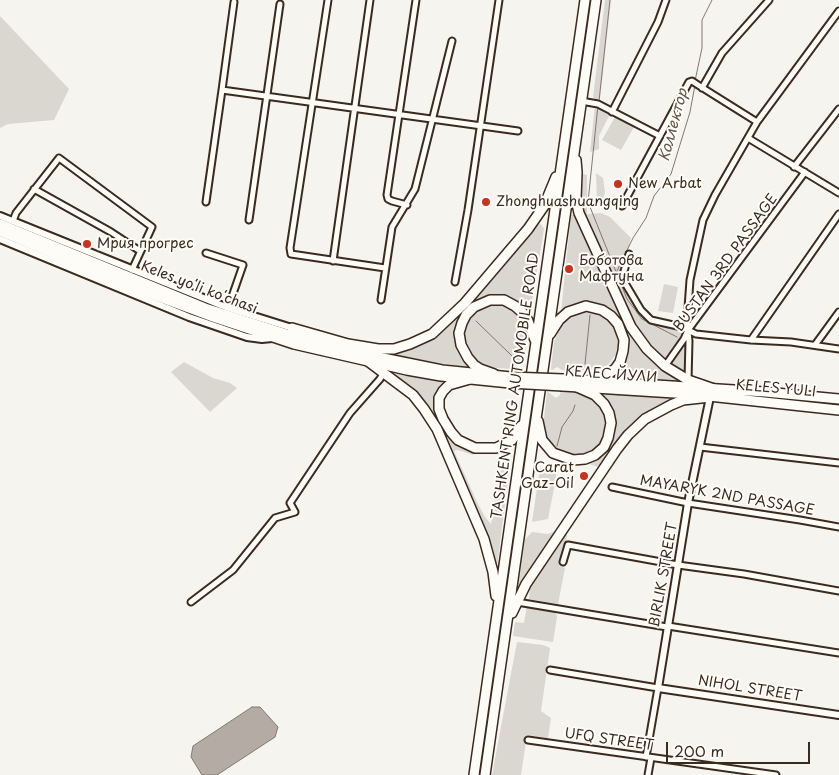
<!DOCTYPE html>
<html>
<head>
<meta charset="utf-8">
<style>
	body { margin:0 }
	#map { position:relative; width:839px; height:775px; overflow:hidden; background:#f5f4ee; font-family:"Playpen Sans",sans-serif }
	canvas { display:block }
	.scale { position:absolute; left:666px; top:742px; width:144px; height:22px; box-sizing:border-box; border:2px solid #3b2a1e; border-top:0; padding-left:6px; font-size:15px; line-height:18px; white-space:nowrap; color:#3b2a1e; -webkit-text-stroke:4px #fdfcf7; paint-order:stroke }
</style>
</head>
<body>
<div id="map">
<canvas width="839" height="775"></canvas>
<div class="scale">200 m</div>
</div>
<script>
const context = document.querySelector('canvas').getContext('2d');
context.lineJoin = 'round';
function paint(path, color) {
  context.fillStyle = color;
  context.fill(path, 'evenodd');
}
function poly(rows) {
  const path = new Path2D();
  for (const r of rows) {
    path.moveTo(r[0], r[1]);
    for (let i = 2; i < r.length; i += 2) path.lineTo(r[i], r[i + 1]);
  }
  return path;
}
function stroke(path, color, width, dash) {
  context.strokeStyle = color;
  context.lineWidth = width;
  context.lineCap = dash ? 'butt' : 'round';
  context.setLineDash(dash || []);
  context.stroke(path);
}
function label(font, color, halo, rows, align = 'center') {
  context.font = font + ' "Playpen Sans",sans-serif';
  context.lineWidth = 4;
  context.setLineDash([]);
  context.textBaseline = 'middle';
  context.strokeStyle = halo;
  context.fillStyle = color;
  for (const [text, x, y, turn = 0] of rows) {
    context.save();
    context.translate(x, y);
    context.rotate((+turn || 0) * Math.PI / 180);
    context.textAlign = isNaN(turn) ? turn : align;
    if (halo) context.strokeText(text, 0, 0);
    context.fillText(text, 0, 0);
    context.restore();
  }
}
paint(poly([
	[589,0,592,0,568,169,565,168],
	[605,0,611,0,600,99,596,101,593,97],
	[0,16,69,89,54,120,8,124,0,128],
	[595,105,610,114,599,136,599,149,590,152],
	[615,117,634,127,621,150,602,140],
	[565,170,567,171,544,334,541,333],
	[580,173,587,175,587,214,601,213,610,217,631,238,621,278,640,314,646,319,658,325,683,330,675,348,666,358,660,360,638,334,582,214],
	[596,173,603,178,605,192,602,202,597,203],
	[571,215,574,215,577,217,610,292,632,338,654,364,666,372,690,384,607,379,621,366,620,321,584,303,575,304,561,312],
	[541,224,544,229,530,313,514,299,499,295,479,299,471,306,457,345,462,356,474,368,392,356,391,352,440,333,452,322,479,296,537,225],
	[664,284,678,287,673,313,658,311],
	[500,302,519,311,528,327,525,354,522,363,520,364,515,362,511,369,484,367,477,362,463,345,461,338,465,323,479,306],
	[582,310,597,311,613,322,619,340,616,354,609,364,596,372,590,374,568,371,562,370,557,367,552,370,551,369,554,342,559,330,569,316],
	[686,339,687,340,684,373,670,367],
	[539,348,542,349,495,672,492,672],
	[184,362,213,378,230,383,237,388,210,412,171,372],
	[401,373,453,381,447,383,438,415,473,451,473,455,458,450,454,451,477,502,485,517,491,524,501,470,509,471,497,567,438,421,425,404,391,374],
	[561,390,573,390,589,394,599,402,606,414,607,429,602,442,590,453,575,456,561,453,548,444,543,428,547,391,556,398,560,395],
	[597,391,684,397,661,406,602,468,586,463,607,449,612,441,615,423],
	[540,468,552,470,556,474,556,478,548,519,532,522],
	[532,532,548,534,553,532,556,535,517,594,525,539],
	[565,534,567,535,566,542,562,553,559,566,565,568,558,604,529,599,530,583],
	[527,605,555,610,557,617,553,642,513,636,515,622,524,623],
	[517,642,543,645,550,648,541,711,551,718,548,738,527,735,521,775,492,775],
	[489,695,492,696,481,775,478,775]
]), '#dad6d0');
const water = poly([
	[252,707,260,707,278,727,275,737,217,775,202,775,191,757,193,746,252,707]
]);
paint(water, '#b4aca4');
stroke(water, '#84786e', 1);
stroke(poly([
	[695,81,702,48,702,20,712,0],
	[599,101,610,0],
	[598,105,588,202,627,299,642,319,677,337],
	[616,273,633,238,646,218,654,196,671,174,690,112,695,85],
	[476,321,512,356],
	[585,364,590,315],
	[557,446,562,427,573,411,575,405]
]), '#84786e', 1);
const minor = poly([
	[328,0,290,248,291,254,385,268],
	[702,88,722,53,769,0],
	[222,90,234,2],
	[581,101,598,104,660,136],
	[612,112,658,22,666,0],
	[748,138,839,193],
	[794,167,839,109],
	[34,189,111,232,140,251],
	[206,202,222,90,518,131],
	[407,205,392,201,388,199,387,195,416,0],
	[622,206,689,82,692,81,698,85,757,122],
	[249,220,280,4],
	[13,221,16,213,59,158,152,227,132,270],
	[206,253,243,265,228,308],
	[629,254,622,278,641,310,651,320,682,327,696,334,751,340,791,342,839,349],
	[333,261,370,0],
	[455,282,468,210,499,0],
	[381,300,392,227,415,189,452,41],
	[751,340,839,214],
	[815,345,839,312],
	[665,366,684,339,688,330,805,172],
	[688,380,689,341,687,322,690,280,703,220,715,195,757,122,839,11],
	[700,447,839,463],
	[612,487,688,503,800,520,839,527],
	[563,562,568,545,678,565,744,574,839,591],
	[191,602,233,570,275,518,295,512,290,503,350,413,380,379,384,372],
	[517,602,667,627],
	[668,626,839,653],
	[550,670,658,688,646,757],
	[528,740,776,775],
	[648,775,651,758]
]);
const tertiary = poly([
	[0,216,228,308,292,328],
	[0,239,189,317,247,337,262,339,272,338],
	[710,397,688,503,658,688,839,715]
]);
const primary = poly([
	[0,224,205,308,302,339,368,355,442,370,511,377],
	[0,231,138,289,213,317,294,344,407,370,441,376,510,383],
	[563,379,765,392,839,399],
	[563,386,690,394,839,410]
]);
const trunk = poly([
	[576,160,577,172,576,199,579,213,631,327,647,349,665,366,688,380,714,389],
	[292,328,348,344,378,349,394,349,410,344,432,334,465,303,528,229,544,206,556,177],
	[550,334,559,320,568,312,586,306,602,310,611,316,618,324,624,340,623,351,620,362,615,369,605,376,585,381],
	[369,362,413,395,424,409,437,429,484,539,493,572,496,596],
	[494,374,480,369,474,365,468,358,461,345,459,333,462,323,466,315,474,307,490,300,504,300,515,306,523,313,528,321,535,340],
	[470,379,449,385,443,391,439,398,439,409,443,419,451,432,458,440,475,448,496,448,512,440,521,426],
	[538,421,542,440,553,453,573,460,585,459,595,455,604,447,608,438,611,423,609,413,604,404,595,395,577,387],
	[512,613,526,584,617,449,628,435,645,419,671,405,683,400,710,397],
	[474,775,585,0],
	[485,775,596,0]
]);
stroke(minor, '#3b2a1e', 9);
stroke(tertiary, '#3b2a1e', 10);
stroke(primary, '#3b2a1e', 12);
stroke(trunk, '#3b2a1e', 12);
stroke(minor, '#fdfcf7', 5);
stroke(tertiary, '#fdfcf7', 6);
stroke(primary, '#fdfcf7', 9);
stroke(trunk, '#fdfcf7', 9);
const primaryBridge = poly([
	[511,377,563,379],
	[510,383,563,386]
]);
stroke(primaryBridge, '#3b2a1e', 12, []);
stroke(primaryBridge, '#fdfcf7', 9);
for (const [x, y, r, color] of [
	[618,184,5,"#c8321e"],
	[486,202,5,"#c8321e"],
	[87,244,5,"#c8321e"],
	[569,269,5,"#c8321e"],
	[584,476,5,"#c8321e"]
]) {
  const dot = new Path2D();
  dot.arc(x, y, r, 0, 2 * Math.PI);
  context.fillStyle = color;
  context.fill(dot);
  stroke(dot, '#fdfcf7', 2);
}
label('14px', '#3b2a1e', '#fdfcf7', [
	["New Arbat",628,184],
	["Zhonghuashuangqing",496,202],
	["Мрия прогрес",97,244],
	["Боботова",579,261],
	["Мафтуна",579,277],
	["Carat",574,468,"right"],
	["Gaz-Oil",574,484,"right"]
], 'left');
label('14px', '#3b2a1e', '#fdfcf7', [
	["BUSTAN 3RD PASSAGE",726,263,-54],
	["Keles yoʻli koʻchasi",199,288,21],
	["КЕЛЕС ЙУЛИ",611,375,4],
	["TASHKENT RING AUTOMOBILE ROAD",516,386,-82],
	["KELES YULI",776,389,5],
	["MAYARYK 2ND PASSAGE",727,496,10],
	["BIRLIK STREET",664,575,-80],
	["NIHOL STREET",750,689,9],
	["UFQ STREET",609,740,8]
]);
label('italic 15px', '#65584d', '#fdfcf7', [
	["Коллектор",674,125,-75]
]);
</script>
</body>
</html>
